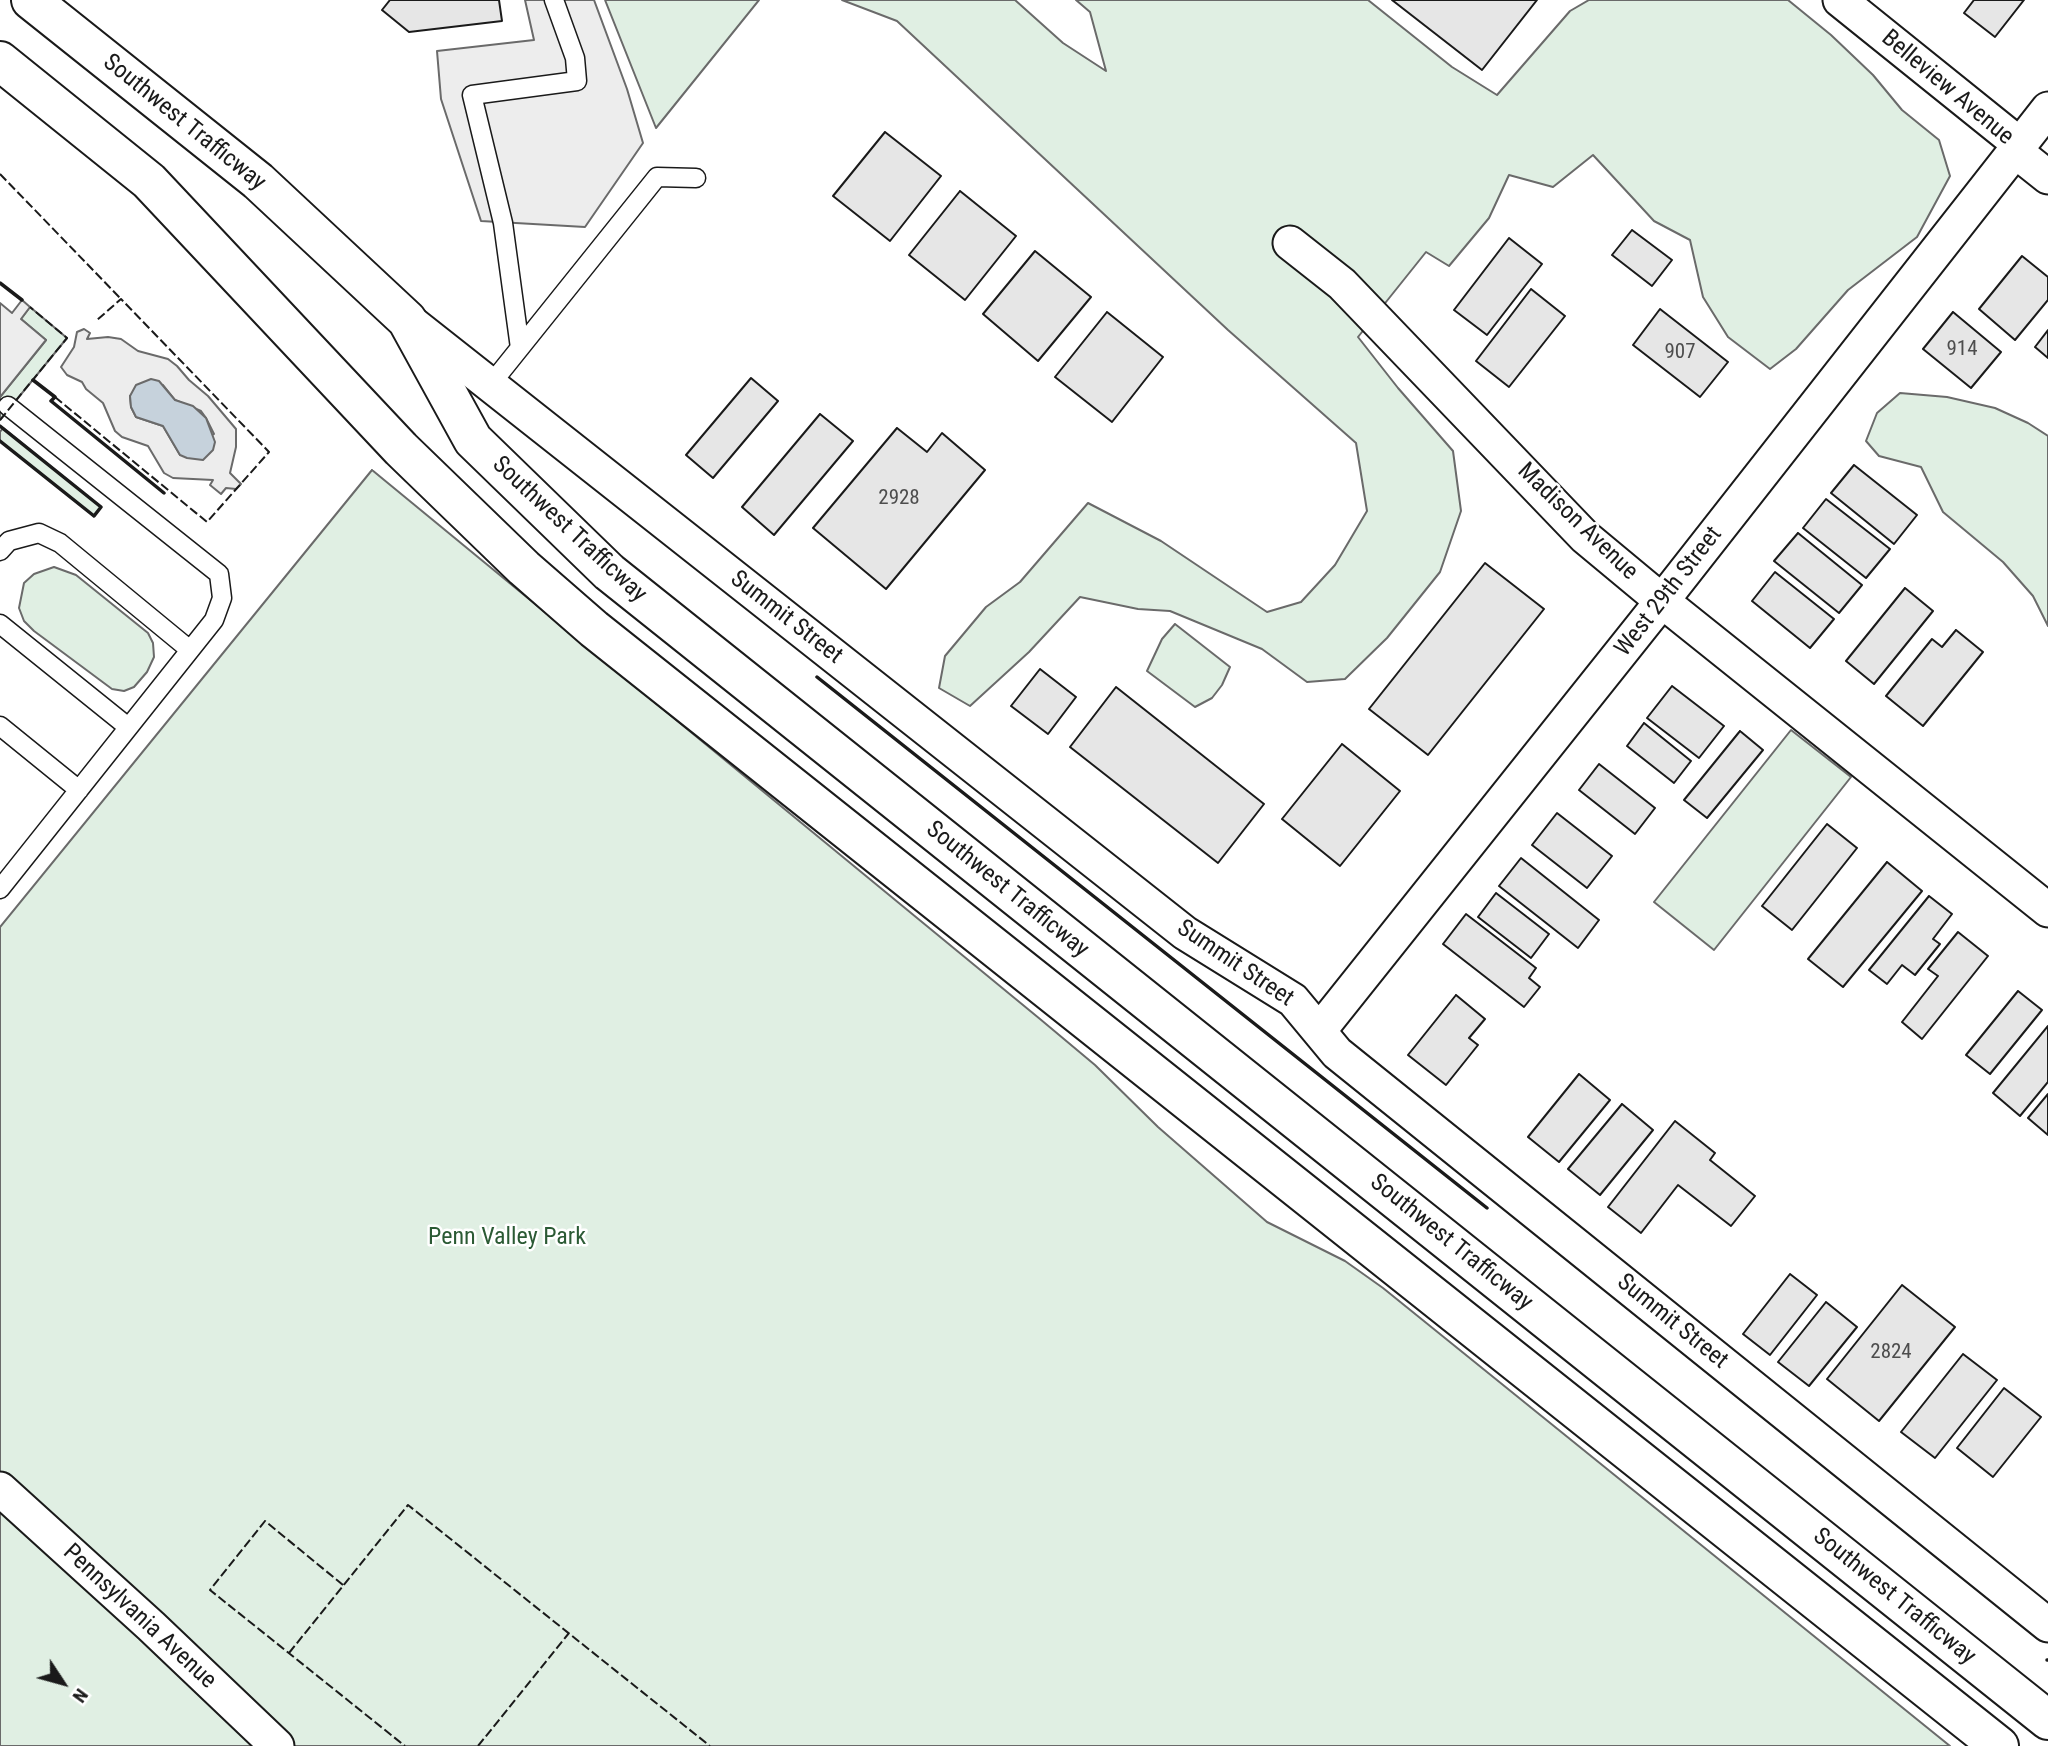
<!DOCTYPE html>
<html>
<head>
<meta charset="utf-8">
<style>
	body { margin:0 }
	#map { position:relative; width:2048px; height:1746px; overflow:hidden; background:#fff; font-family:"Roboto Condensed",sans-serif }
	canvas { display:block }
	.north { position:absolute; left:28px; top:1648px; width:70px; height:70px; -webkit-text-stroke:5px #fff; paint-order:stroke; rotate:126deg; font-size:19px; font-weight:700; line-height:28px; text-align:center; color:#1a1a1a }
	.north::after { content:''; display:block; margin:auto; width:24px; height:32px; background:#1a1a1a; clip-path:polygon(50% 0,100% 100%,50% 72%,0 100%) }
</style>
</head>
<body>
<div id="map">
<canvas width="2048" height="1746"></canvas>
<div class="north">N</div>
</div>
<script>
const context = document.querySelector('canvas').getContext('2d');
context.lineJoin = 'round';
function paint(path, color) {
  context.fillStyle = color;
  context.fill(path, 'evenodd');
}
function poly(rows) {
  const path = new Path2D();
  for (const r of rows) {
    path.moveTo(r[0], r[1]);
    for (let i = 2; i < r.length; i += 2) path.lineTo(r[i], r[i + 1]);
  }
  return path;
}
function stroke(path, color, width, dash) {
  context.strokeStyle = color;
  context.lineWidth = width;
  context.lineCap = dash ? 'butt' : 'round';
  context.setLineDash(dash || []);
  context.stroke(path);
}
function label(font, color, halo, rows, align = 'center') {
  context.font = font + ' "Roboto Condensed",sans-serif';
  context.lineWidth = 5;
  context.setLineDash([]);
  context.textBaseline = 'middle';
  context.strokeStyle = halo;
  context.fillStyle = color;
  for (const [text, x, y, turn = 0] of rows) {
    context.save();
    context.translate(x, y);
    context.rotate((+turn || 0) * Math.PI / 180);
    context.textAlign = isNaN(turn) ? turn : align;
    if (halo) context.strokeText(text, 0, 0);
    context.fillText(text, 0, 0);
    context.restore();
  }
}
const green = poly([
	[605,0,759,0,656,128,605,0],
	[842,0,1015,0,1063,43,1106,71,1090,12,1076,0,1368,0,1452,67,1497,95,1570,11,1589,0,1788,0,1831,35,1873,75,1902,110,1939,140,1950,176,1917,237,1848,290,1796,349,1770,369,1728,337,1703,297,1690,240,1654,221,1593,155,1553,187,1509,175,1489,218,1449,266,1426,252,1358,337,1398,388,1453,451,1461,511,1440,572,1387,638,1345,679,1307,682,1262,649,1170,611,1138,609,1080,597,1029,652,970,706,939,688,945,656,986,607,1020,582,1088,503,1161,541,1267,612,1301,602,1335,565,1367,511,1356,443,1228,330,897,21,842,0],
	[30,307,67,338,0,420,0,397,46,340,21,319,30,307],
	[1900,393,1947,397,1995,408,2028,423,2048,436,2048,626,2033,596,2003,562,1943,512,1921,467,1879,456,1866,441,1877,413,1900,393],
	[3,428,101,507,94,516,0,441,0,432,3,428],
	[372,470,1040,1019,1095,1065,1158,1127,1267,1222,1345,1261,1383,1288,1950,1746,0,1746,0,927,372,470],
	[54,567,76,575,148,633,153,643,154,657,147,672,134,687,124,691,112,689,34,631,24,621,19,608,24,583,34,574,54,567],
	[1175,624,1230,667,1222,685,1212,698,1195,707,1147,671,1162,639,1175,624],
	[1791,730,1851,777,1714,950,1654,902,1791,730]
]);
paint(green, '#e0efe3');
stroke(green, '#6a6a6a', 2);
const parking = poly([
	[525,0,594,0,627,89,643,143,585,227,481,221,441,99,437,51,534,40,525,0],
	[22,300,30,307,21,319,46,340,0,397,0,303,12,313,22,300],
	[84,329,90,333,87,339,108,337,121,339,138,351,168,359,177,366,189,380,208,396,236,429,236,447,230,473,241,484,236,489,226,488,221,494,210,485,213,480,173,478,164,473,148,446,122,437,115,431,103,403,86,389,82,382,67,375,61,367,74,347,77,332,84,329],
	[163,385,175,400,201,411,206,418,214,434,180,455,163,426,136,417,131,407,130,396,163,385]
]);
paint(parking, '#ededed');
stroke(parking, '#6a6a6a', 2);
const water = poly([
	[151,379,159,381,175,400,193,406,206,418,215,442,213,450,203,460,187,458,180,455,163,426,136,417,131,407,130,396,136,385,151,379]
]);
paint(water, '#c6d2dc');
stroke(water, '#6a6a6a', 2);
const building = poly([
	[390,0,499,0,502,21,409,32,382,10,390,0],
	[1392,0,1537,0,1482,70,1392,0],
	[1974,0,2024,0,1995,37,1964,13,1974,0],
	[885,132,941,176,890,241,833,196,885,132],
	[960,191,1016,236,965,300,909,255,960,191],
	[1632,230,1672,260,1652,286,1612,255,1632,230],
	[1509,238,1542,264,1487,335,1454,310,1509,238],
	[1035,251,1091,297,1038,361,983,314,1035,251],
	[2022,256,2048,277,2048,300,2015,340,1979,309,2022,256],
	[1531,289,1565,316,1509,387,1476,361,1531,289],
	[1660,309,1728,362,1700,397,1633,345,1660,309],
	[1107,312,1163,357,1112,422,1055,377,1107,312],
	[1953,312,2001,352,1971,388,1923,349,1953,312],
	[2048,330,2048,358,2035,347,2048,330],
	[751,378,778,401,713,478,686,455,751,378],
	[820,414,853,441,774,535,742,507,820,414],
	[897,428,927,452,942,433,985,470,886,589,813,528,897,428],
	[1854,465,1917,515,1894,544,1831,493,1854,465],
	[1826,499,1890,549,1866,578,1803,528,1826,499],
	[1798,533,1862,585,1839,613,1774,561,1798,533],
	[1485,563,1544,609,1428,755,1369,709,1485,563],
	[1775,572,1834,619,1810,648,1752,601,1775,572],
	[1905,588,1933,611,1874,684,1846,661,1905,588],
	[1956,630,1983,652,1923,726,1886,696,1932,639,1942,647,1956,630],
	[1040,669,1076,697,1048,734,1011,706,1040,669],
	[1672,686,1724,726,1699,758,1647,718,1672,686],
	[1116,687,1264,804,1218,863,1070,747,1116,687],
	[1644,723,1691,761,1674,783,1627,746,1644,723],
	[1740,731,1763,750,1707,818,1684,800,1740,731],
	[1342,744,1400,791,1340,866,1282,819,1342,744],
	[1599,764,1655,808,1635,834,1579,790,1599,764],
	[1557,813,1612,856,1587,888,1532,845,1557,813],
	[1827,824,1857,848,1792,930,1762,906,1827,824],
	[1521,858,1599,920,1578,948,1499,886,1521,858],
	[1887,862,1922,891,1843,987,1808,959,1887,862],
	[1496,893,1549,934,1531,958,1478,917,1496,893],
	[1929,896,1952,914,1933,939,1940,944,1915,975,1902,965,1887,984,1869,970,1929,896],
	[1466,914,1536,968,1529,978,1540,987,1524,1007,1443,944,1466,914],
	[1958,932,1988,956,1922,1039,1902,1022,1938,976,1928,969,1958,932],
	[2018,991,2042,1010,1990,1074,1966,1055,2018,991],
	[1456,995,1485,1019,1469,1038,1478,1045,1446,1085,1408,1055,1456,995],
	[2048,1026,2048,1082,2020,1116,1993,1093,2048,1026],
	[1579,1074,1610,1100,1559,1162,1528,1137,1579,1074],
	[2048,1094,2048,1135,2028,1118,2048,1094],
	[1622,1104,1653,1130,1600,1195,1568,1169,1622,1104],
	[1675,1121,1715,1153,1710,1160,1755,1196,1731,1226,1678,1185,1641,1233,1608,1207,1675,1121],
	[1790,1274,1817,1295,1770,1355,1743,1334,1790,1274],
	[1902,1285,1955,1327,1879,1421,1827,1379,1902,1285],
	[1826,1302,1857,1327,1809,1386,1778,1362,1826,1302],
	[1963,1354,1997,1380,1935,1458,1901,1432,1963,1354],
	[2004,1388,2041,1417,1993,1477,1957,1448,2004,1388]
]);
paint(building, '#e6e6e6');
stroke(building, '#1a1a1a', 2);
const service = poly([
	[520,348,503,223,472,95,577,81,575,58,554,0],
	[491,384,657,177,696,178],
	[0,551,9,541,39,533,60,543,190,650],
	[0,624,128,727],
	[0,726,79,790],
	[0,889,214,620,222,598,219,574,8,406]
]);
const minor = poly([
	[1840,0,2019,144],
	[2014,150,2048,177],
	[1290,243,1342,284,1585,537,1662,601,2048,910],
	[408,320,1185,933,1293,1000,1337,1053,2048,1625],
	[1319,1031,1662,601,2048,109],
	[0,1489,151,1626,277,1746]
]);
const primary = poly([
	[31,0,258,181,407,320,473,440,609,572,2048,1720],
	[0,61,149,181,401,449,524,568,594,629,1999,1746]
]);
stroke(service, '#1a1a1a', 21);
stroke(minor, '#1a1a1a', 37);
stroke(primary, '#1a1a1a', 42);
stroke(service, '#fff', 18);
stroke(minor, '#fff', 33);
stroke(primary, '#fff', 38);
stroke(poly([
	[0,174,121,299],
	[55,397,207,522,269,452,121,299,96,321],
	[0,420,67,338,30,307],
	[343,1585,265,1521,210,1590,405,1746],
	[289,1653,408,1505,710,1746],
	[478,1746,569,1633]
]), '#1a1a1a', 2, [9, 3.5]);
stroke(poly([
	[0,283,22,300],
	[33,380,55,397,51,401,164,493],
	[0,426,101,507,94,516,0,441],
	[817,677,1487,1208],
	[2047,1660,2048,1660]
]), '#1a1a1a', 3.5);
label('21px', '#4d4d4d', null, [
	["914",1962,350],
	["907",1680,353],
	["2928",899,499],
	["2824",1891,1353]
]);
label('24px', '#1a1a1a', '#fff', [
	["Belleview Avenue",1947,88,40],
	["Southwest Trafficway",184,123,39],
	["Madison Avenue",1577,522,44],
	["Southwest Trafficway",569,530,43],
	["West 29th Street",1669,592,-52],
	["Summit Street",786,618,38],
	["Southwest Trafficway",1007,890,39],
	["Summit Street",1235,964,34],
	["Southwest Trafficway",1451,1243,39],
	["Summit Street",1672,1322,39],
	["Southwest Trafficway",1894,1597,39],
	["Pennsylvania Avenue",139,1617,43]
]);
label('24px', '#2b5a34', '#fff', [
	["Penn Valley Park",507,1238]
]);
</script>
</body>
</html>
